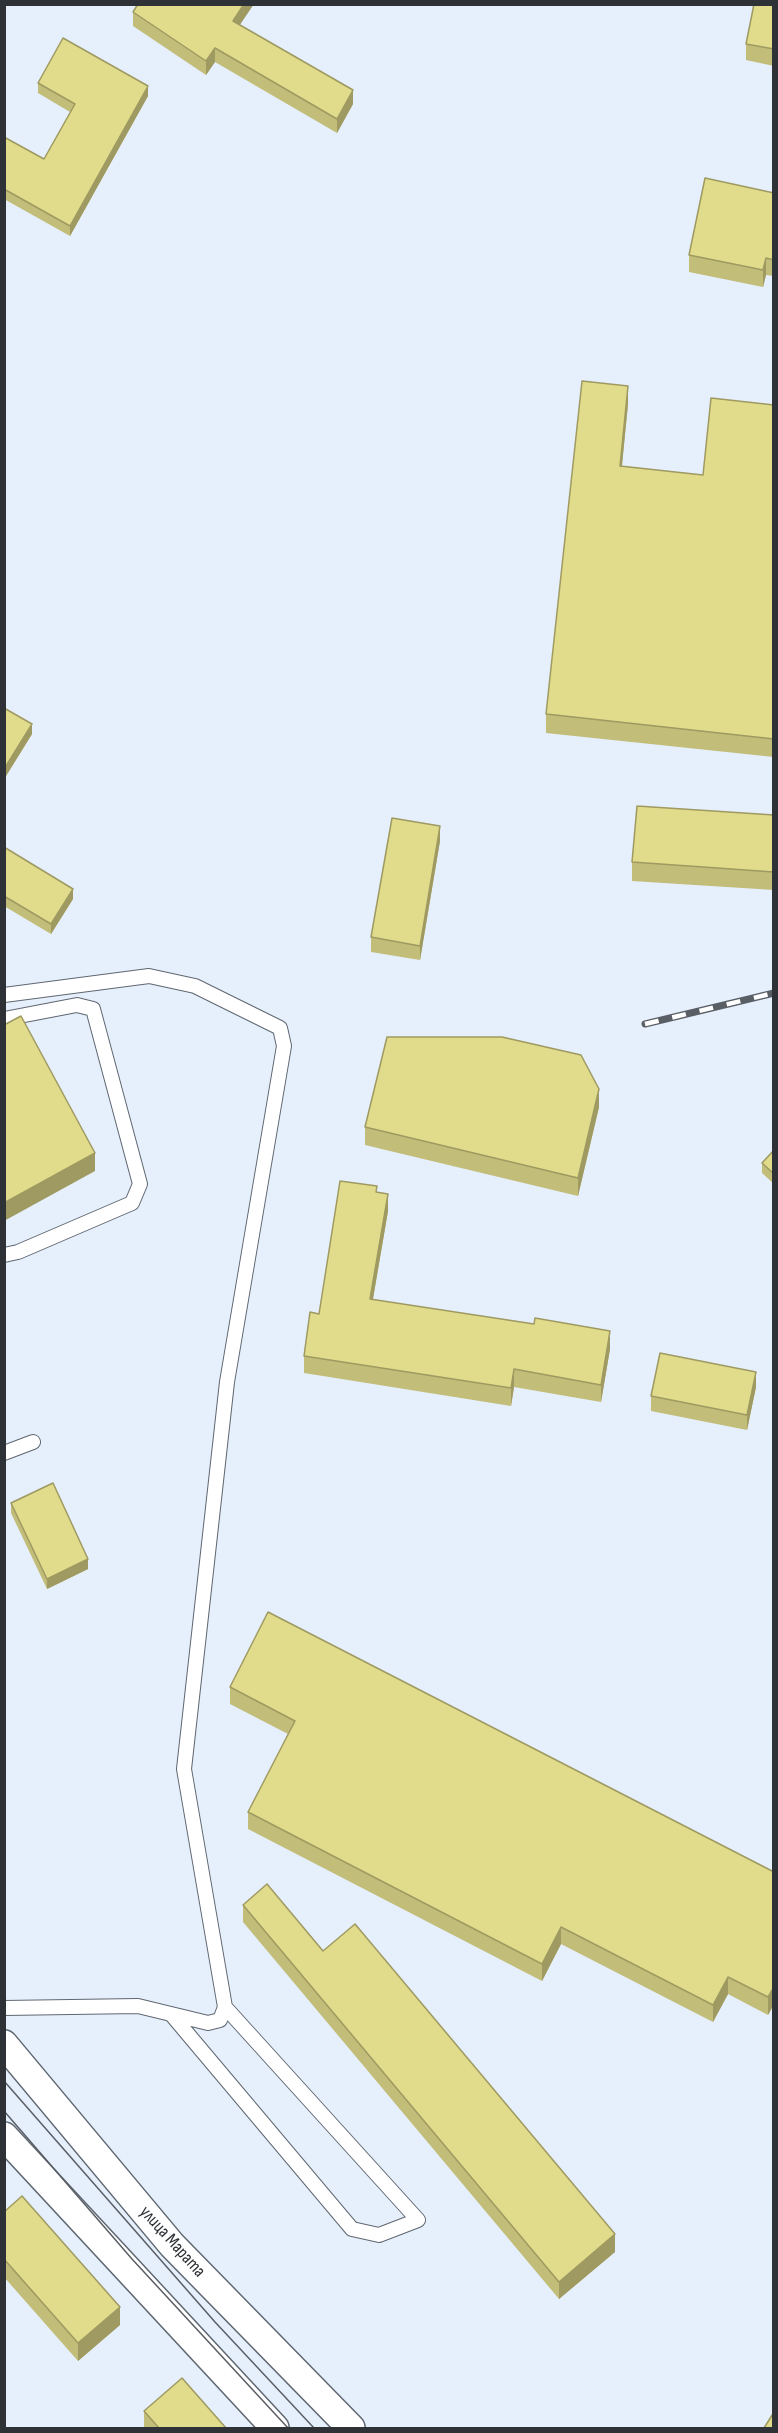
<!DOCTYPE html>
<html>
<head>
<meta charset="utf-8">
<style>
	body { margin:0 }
	#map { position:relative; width:778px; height:2433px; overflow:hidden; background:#e6effc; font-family:"Sofia Sans Condensed",sans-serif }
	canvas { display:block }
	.frame { position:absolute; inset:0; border:6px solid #2e3136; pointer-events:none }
</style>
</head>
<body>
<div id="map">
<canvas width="778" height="2433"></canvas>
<div class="frame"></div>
</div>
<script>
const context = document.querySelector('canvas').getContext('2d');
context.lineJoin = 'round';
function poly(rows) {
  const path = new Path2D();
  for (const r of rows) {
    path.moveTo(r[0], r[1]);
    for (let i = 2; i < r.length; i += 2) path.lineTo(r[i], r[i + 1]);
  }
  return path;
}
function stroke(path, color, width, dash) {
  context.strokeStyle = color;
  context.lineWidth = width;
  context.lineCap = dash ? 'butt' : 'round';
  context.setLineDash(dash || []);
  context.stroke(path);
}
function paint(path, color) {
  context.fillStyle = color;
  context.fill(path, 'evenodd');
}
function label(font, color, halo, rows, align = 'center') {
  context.font = font + ' "Sofia Sans Condensed",sans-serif';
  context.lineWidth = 4.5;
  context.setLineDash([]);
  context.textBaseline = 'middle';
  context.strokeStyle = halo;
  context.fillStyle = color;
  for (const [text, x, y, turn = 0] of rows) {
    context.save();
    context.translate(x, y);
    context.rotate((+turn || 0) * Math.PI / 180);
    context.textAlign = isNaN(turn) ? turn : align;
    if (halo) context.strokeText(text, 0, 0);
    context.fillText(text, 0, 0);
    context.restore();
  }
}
const service = poly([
	[4,995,149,976,195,986,280,1028,284,1046,227,1382,184,1769,225,2007,220,2020,208,2023,138,2006,4,2008],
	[4,1019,77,1005,93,1009,140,1184,132,1203,18,1252,4,1255],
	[4,1453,33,1442],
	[171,2014,352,2229,379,2235,418,2220,225,2007]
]);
const minor = poly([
	[4,2044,172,2245,351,2428],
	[4,2136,275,2428]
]);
stroke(service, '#5f6771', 16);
stroke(minor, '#5f6771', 30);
stroke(service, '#fff', 14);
stroke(minor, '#fff', 27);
stroke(poly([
	[4,2081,215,2322,314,2428],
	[4,2111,132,2259,288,2428]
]), '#5a5e65', 1.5);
const rail = poly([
	[645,1024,774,993]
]);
stroke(rail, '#5a5e65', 7);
stroke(rail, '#fff', 4.5, [14]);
paint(poly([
	[774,4,774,66,746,60,746,44],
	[133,12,240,25,353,104,337,133,215,62,206,75,133,26],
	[38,83,148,96,70,236,4,199,4,137,44,159,70,112,38,93],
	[774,193,774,276,766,275,763,287,689,272,689,255],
	[628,404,622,466,703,475,774,405,774,757,546,733,546,714],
	[4,708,32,734,6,776,4,775],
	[774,815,774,890,632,881,632,862],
	[440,841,420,960,371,952,371,937],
	[4,847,73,899,51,934,4,906],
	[599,1107,578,1196,365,1145,365,1127],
	[774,1150,774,1184,762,1173,762,1163],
	[377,1192,388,1211,373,1299,610,1349,601,1402,514,1387,511,1406,304,1373,304,1356,319,1314],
	[756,1387,747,1430,651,1411,651,1396],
	[11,1503,88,1569,47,1589,11,1513],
	[230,1687,774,1872,774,2004,768,2015,728,1994,713,2022,561,1944,542,1981,248,1829,248,1812,288,1734,230,1704],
	[243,1905,323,1951,615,2252,559,2299,243,1922],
	[4,2212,120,2325,78,2361,4,2277],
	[144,2411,226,2428,144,2428]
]), '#c2bd78');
paint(poly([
	[244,4,254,4,233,35,233,21],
	[215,48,215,62,206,75,206,61],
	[148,86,148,96,70,236,70,226],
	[353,90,353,104,337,133,337,119],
	[766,258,766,275,763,287,763,270],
	[628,386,628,404,620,484,620,466],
	[32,724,32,734,6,776,6,766],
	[440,826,440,841,420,960,420,946],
	[73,889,73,899,51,934,51,924],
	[599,1089,599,1107,578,1196,578,1178],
	[95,1153,95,1171,4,1221,4,1203],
	[388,1194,388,1211,370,1316,370,1299],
	[610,1331,610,1349,601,1402,601,1385],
	[514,1369,514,1387,511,1406,511,1388],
	[756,1372,756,1387,747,1430,747,1415],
	[88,1559,88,1569,47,1589,47,1579],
	[561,1927,561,1944,542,1981,542,1964],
	[728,1977,728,1994,713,2022,713,2005],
	[774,1987,774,2004,768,2015,768,1997],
	[615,2234,615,2252,559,2299,559,2282],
	[120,2307,120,2325,78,2361,78,2343]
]), '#9e9a61');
const building = poly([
	[138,4,244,4,233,21,353,90,337,119,215,48,206,61,133,12,138,4],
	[754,4,774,4,774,49,746,44,754,4],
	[63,38,148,86,70,226,4,189,4,137,44,159,75,104,38,83,63,38],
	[705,178,774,193,774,260,766,258,763,270,689,255,705,178],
	[582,381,628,386,620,466,703,475,711,398,774,405,774,739,546,714,582,381],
	[4,708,32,724,6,766,4,765,4,708],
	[637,806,774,815,774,872,632,862,637,806],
	[392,818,440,826,420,946,371,937,392,818],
	[4,847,73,889,51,924,4,896,4,847],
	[21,1016,95,1153,4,1203,4,1025,21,1016],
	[387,1037,502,1037,581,1055,599,1089,578,1178,365,1127,387,1037],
	[774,1150,774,1174,762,1163,774,1150],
	[340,1181,377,1186,376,1192,388,1194,370,1299,534,1324,535,1318,610,1331,601,1385,514,1369,511,1388,304,1356,310,1312,319,1314,340,1181],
	[660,1353,756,1372,747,1415,651,1396,660,1353],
	[53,1483,88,1559,47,1579,11,1503,53,1483],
	[268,1612,774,1872,774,1987,768,1997,728,1977,713,2005,561,1927,542,1964,248,1812,295,1721,230,1687,268,1612],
	[267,1884,323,1951,355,1924,615,2234,559,2282,243,1905,267,1884],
	[22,2196,120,2307,78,2343,4,2259,4,2212,22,2196],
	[182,2378,226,2428,159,2428,144,2411,182,2378],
	[774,2412,774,2428,764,2428,774,2412]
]);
paint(building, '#e1dc8b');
stroke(building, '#9e9a61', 1.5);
label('18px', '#2e3136', '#fff', [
	["улица Марата",172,2242,48]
]);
</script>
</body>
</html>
